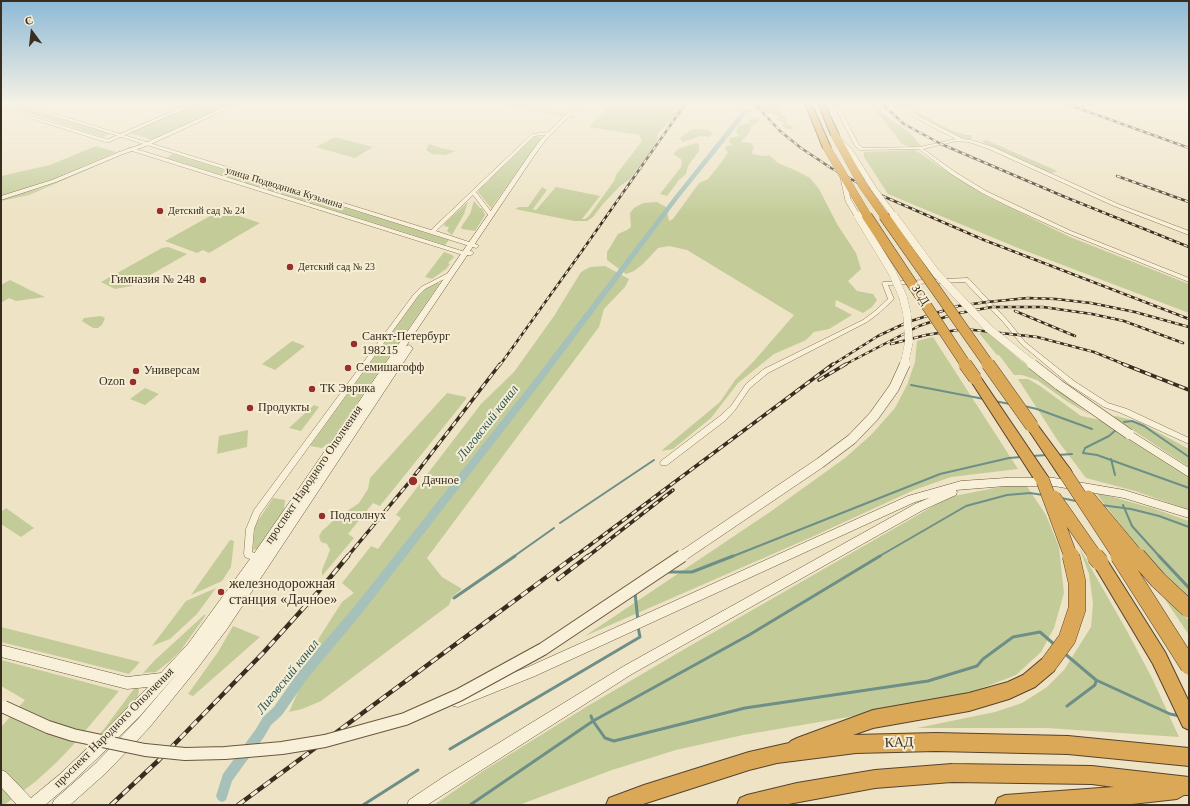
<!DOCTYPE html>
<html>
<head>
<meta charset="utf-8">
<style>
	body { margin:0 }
	#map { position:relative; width:1190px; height:806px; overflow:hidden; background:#eee3c5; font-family:"Times New Roman",serif }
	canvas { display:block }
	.frame { position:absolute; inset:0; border:2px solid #392d1f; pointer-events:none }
	.north { position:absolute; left:12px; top:12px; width:40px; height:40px; -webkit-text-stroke:3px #f5edd4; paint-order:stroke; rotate:345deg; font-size:11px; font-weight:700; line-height:16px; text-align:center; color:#392d1f }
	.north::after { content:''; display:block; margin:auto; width:14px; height:18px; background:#392d1f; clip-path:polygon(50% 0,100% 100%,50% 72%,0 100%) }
</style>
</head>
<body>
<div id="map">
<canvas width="1190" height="806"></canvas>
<div class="frame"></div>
<div class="north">С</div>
</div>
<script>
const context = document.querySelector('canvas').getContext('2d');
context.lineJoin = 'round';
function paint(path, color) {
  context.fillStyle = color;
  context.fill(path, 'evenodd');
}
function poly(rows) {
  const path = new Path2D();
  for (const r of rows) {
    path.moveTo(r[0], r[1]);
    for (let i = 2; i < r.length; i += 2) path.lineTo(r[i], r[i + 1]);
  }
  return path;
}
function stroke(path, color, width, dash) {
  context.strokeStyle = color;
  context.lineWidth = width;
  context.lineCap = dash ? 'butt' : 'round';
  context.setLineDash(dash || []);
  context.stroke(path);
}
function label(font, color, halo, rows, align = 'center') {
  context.font = font + ' "Times New Roman",serif';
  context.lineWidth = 4;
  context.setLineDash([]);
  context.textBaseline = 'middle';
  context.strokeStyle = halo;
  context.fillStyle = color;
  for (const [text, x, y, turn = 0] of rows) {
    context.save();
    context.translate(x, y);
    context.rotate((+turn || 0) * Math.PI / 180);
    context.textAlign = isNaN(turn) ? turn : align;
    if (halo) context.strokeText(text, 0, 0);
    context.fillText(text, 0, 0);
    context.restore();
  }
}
paint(poly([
	[1,103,9,103,110,134,103,137,1,105],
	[199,103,235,103,152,140,130,133],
	[612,103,685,103,674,118,659,132,657,136,658,138,652,150,630,179,620,186,602,205,593,217,587,221,574,221,515,209,519,207,528,207,542,187,547,190,533,209,536,210,556,187,600,196,582,219,585,219,589,216,614,181,616,175,642,141,639,135,589,127],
	[766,103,776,103,776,107,782,115,787,118,787,124,792,126,793,129,786,129,782,125,784,124,783,122,776,120,780,117,779,116,766,112,764,107],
	[870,103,872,103,881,112,909,132,921,146,911,147,902,144],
	[900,103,911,103,912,109,949,129,966,135,971,135,972,139,968,140,952,134,916,114],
	[755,118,759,119,759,121,751,127,749,133,741,142,751,143,754,147,752,152,753,154,763,156,769,155,778,163,795,170,810,178,819,189,837,224,856,253,861,269,848,281,857,291,873,294,877,300,872,307,863,313,836,300,835,306,852,315,829,329,814,332,806,340,774,354,738,383,711,418,673,449,661,451,720,402,735,380,754,361,794,315,687,250,669,246,658,248,643,264,634,271,626,274,607,260,607,252,618,234,627,230,631,227,630,213,634,208,643,203,657,202,666,207,669,221,673,219,699,183,708,179,723,160,728,152,725,150,726,146,732,145,729,142,730,138,739,136,736,132,739,125,748,123,749,120],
	[698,129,708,130,713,133,712,135,709,137,701,136,683,142,680,139,681,137,691,130],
	[535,136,542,137,491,208,478,192,481,185,487,183,490,179,489,177,497,172],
	[335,137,373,147,355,158,316,147],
	[986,140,1055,170,1057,172,1048,173,984,143,983,141],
	[696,143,699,144,699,151,688,166,686,174,679,180,667,196,660,194,681,167,682,160,673,154,678,149],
	[429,144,441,148,456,151,445,155,432,154,426,150],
	[96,146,116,152,51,180,1,196,1,176,50,165],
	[914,150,920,153,940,167,986,196,1070,237,1189,284,1189,313,1018,248,888,194,864,157,864,152],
	[173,154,449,240,445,245,166,158],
	[99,165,29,195,1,201,1,199,41,188],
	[474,201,480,208,482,208,485,215,475,231,462,229,461,227,470,214],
	[468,202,464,214,452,235,447,231,449,227,444,226,445,223],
	[221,210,260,223,209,253,203,250,197,253,165,241],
	[168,247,187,254,131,286,115,289,101,282,162,248],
	[444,252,452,255,454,257,448,263,450,264,446,269,432,279,425,277],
	[605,266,629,279,625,287,604,309,599,327,427,558,442,577,462,589,452,597,449,605,321,701,302,709,289,712,312,660,319,638,342,602,354,593,342,583,371,546,378,549,401,518,396,515,481,404,514,372,554,316,581,272,590,267],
	[10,280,32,291,45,297,16,301,9,298,1,303,1,285],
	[436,283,440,283,330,442,322,448,310,446,419,295,425,289],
	[101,316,105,318,102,325,98,328,93,328,82,321,84,318],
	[979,333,989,333,1019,359,1090,415,1068,402,1037,380,1022,375,1014,375,999,355,997,355],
	[933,337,1018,469,951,477,914,490,814,536,585,636,770,512,845,458,871,435,895,408,907,385,915,362,917,341],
	[292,341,305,346,275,370,262,364],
	[1018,379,1028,379,1040,386,1081,416,1100,420,1189,476,1189,510,1135,491,1086,478,1058,441],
	[145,388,159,394,145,405,130,399],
	[447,393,466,397,466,399,380,506,373,503,348,534,354,538,322,576,322,570,330,550,327,544,321,542,319,536,322,531,334,520,359,503,368,489,370,478],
	[314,405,319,407,301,431,289,428],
	[1116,416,1139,422,1189,449,1189,467,1113,417],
	[248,430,247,447,217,454,219,436],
	[1026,485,1046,515,1059,547,1064,593,1054,628,1041,652,1016,675,972,692,878,712,743,735,676,750,612,770,519,805,434,805,483,771,586,707,688,647,949,497,1005,486],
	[1095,492,1152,508,1189,521,1189,602,1147,559],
	[273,498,285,500,284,510,257,549,253,550,255,525],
	[6,508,34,528,21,537,1,524,1,512],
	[230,540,234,541,231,567,222,581,191,595],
	[1079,547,1127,631,1152,678,1179,737,1047,728,917,728,995,712,1022,703,1047,687,1064,670,1091,627,1093,603,1089,574],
	[216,588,197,614,185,625,170,639,152,646,186,601],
	[1162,595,1189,620,1189,635],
	[204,615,206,615,181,650,170,661,156,672,143,673,155,660],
	[233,626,260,637,193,696,188,694,218,652],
	[1,627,140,662,129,674,1,642],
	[1,660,119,691,74,744,58,761,35,782,4,805,1,805,1,727,25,700,1,686],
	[136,686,139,690,138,696,134,703,68,770,22,805,66,768,87,747,104,729]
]), '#c3cc99');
stroke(poly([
	[911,385,984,399],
	[994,401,1010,404],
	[1024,406,1037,409,1092,429],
	[1124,422,1132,421,1144,426,1189,457],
	[1117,429,1109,436,1085,448,1083,453,1097,455,1189,488],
	[1058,455,1072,454],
	[1032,456,1047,455],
	[1111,459,1115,475],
	[1061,498,1076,501],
	[1101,505,1131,509,1159,516,1189,527],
	[1123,505,1132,526,1160,557],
	[560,523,654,460],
	[513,557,554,528],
	[731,557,940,474,1009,458,1021,457],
	[878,557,966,506,1007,495,1030,493,1043,495]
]), '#6d8f88', 2);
stroke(poly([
	[880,556,749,635,593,721,605,738,614,741,745,708,928,681,977,666,983,659,1013,637,1040,632,1055,645],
	[1159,556,1189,588],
	[668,572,692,572,733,556],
	[635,593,638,621],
	[454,598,515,556],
	[1064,653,1096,680,1170,714,1180,716],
	[1067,706,1095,685,1096,681],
	[450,749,640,637,638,627],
	[363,805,418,770],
	[470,805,593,721,591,716]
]), '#6d8f88', 3);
paint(poly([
	[769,103,773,103,775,109,764,110,764,108,770,107,769,103],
	[743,110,752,110,754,111,746,112,744,115,741,121,678,199,540,384,362,613,307,679,282,715,271,725,264,737,232,781,226,800,222,802,218,800,216,796,223,774,256,729,263,717,274,707,299,671,354,607,534,380,674,197,743,110]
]), '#a6c1ba');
const street = poly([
	[13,103,20,103,431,230,532,134,550,132,552,133,550,134,534,136,476,192,493,214,493,216,489,216,473,195,436,231,478,245,478,247,476,248,13,103],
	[505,103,513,103,574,117,572,118,505,103],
	[833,103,837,103,859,145,863,148,920,147,956,139,910,115,894,103,899,103,912,113,963,139,971,140,993,147,1118,204,1189,231,1189,235,1114,206,989,149,969,142,956,141,923,149,955,172,986,191,1071,231,1189,278,1189,282,1067,233,1010,207,982,193,951,174,919,149,860,150,855,146,833,103],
	[1,107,109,140,109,141,105,142,1,109,1,107],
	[129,148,133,148,465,252,471,251,474,253,471,255,463,255,129,150,129,148],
	[452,271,455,273,454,274,425,289,418,296,260,514,254,529,252,552,263,556,264,559,263,562,260,563,245,557,244,554,246,529,254,510,414,294,421,287,452,271],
	[967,278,969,279,1008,321,1025,342,1074,381,1108,403,1127,409,1189,438,1189,444,1121,413,1104,407,1070,385,1021,344,1004,323,965,282,888,285,894,299,879,313,867,322,768,373,750,388,735,410,726,420,667,465,661,465,660,463,661,461,720,416,731,406,746,384,764,369,863,320,875,311,888,299,882,283,883,282,967,278]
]);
const secondary = poly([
	[191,103,198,103,109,142,104,141,191,103],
	[233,103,240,103,149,145,123,154,56,182,1,200,1,196,52,180,119,152,145,143,233,103],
	[578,103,583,103,545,141,536,153,404,349,406,346,409,345,413,348,227,629,196,670,149,728,106,773,70,805,52,805,54,800,96,763,139,718,180,670,139,717,107,749,69,785,45,805,17,805,1,787,1,770,6,772,31,798,59,775,97,739,148,687,127,689,1,657,1,645,127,677,161,673,188,644,253,555,532,151,541,139,578,103],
	[1129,430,1189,468,1189,477,1126,437,1124,434,1126,431,1129,430],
	[1006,478,1054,478,1124,490,1189,510,1189,518,1124,498,1054,486,1006,486,956,490,957,492,956,495,923,510,632,674,427,805,407,805,409,800,445,776,624,666,915,504,929,498,915,502,535,676,458,707,453,706,452,701,453,696,528,667,908,496,961,481,1006,478]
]);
const highway = poly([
	[805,103,811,103,831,148,830,150,827,150,823,148,805,103],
	[818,103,824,103,839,135,838,137,835,137,831,135,818,103],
	[975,374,979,375,1048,477,1050,481,1048,485,1043,486,1038,485,969,378,971,375,975,374],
	[1032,421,1036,423,1070,469,1072,473,1070,477,1065,478,1060,477,1026,426,1028,423,1032,421],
	[1100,555,1105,557,1165,652,1189,702,1189,730,1183,727,1153,664,1095,567,1093,562,1095,557,1100,555],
	[1048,657,1054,659,1056,665,1054,671,1035,687,1009,699,969,711,873,728,853,735,936,733,1068,736,1189,748,1189,766,1068,754,936,751,856,753,777,763,749,770,640,805,606,805,609,798,644,785,749,752,789,743,791,741,797,738,873,710,969,693,1008,682,1023,675,1042,659,1048,657],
	[952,764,1092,766,1189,777,1189,795,1184,795,1177,799,1123,805,995,805,998,798,1005,795,1114,787,1092,784,952,782,875,788,783,805,737,805,740,798,747,795,797,783,875,770,952,764]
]);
stroke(street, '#88755b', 1);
stroke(secondary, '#6a563e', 1);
stroke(highway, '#56432f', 2);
paint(street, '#f8f0d8');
paint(secondary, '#f8f0d8');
paint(highway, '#dba857');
const railFar2 = poly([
	[754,103,780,131,801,148,831,168,878,194,984,240,1189,319],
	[881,103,904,124,941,144,1065,197,1189,247],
	[1064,103,1189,148],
	[1117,176,1189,202],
	[1015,311,1075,336],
	[891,344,926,335,964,329,1037,337,1094,352,1126,365],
	[500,365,582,251,686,103],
	[832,365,878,336,908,322,958,306,987,302,1028,298,1056,299,1091,303,1135,312,1189,327],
	[844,365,919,326,954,314,992,307,1043,307,1092,314,1124,321,1183,343]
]);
const railFar1 = poly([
	[1123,364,1189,390],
	[819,380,846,364],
	[347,557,411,480,500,364],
	[574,557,833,364],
	[587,557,673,490]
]);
const rail = poly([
	[558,579,588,556],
	[111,805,159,760,263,653,318,592,348,556],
	[238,805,575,556]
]);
stroke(railFar2, '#392d1f', 2.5);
stroke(railFar1, '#392d1f', 3.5);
stroke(rail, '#392d1f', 4.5);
stroke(railFar2, '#f5edd4', 1.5, [4]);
stroke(railFar1, '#f5edd4', 2, [6]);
stroke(rail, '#f5edd4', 3, [8]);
const secondaryBridgeFar3 = poly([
	[837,138,850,151,874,189,895,217],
	[843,177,848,200,858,217]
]);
const secondaryBridgeFar2 = poly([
	[858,216,892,272,903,297,907,314,909,342,904,365],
	[894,216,936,273,988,328,1034,365]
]);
const secondaryBridgeFar1 = poly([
	[1032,364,1059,385,1129,434],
	[681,557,820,463,852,439,874,416,894,388,905,364]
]);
const secondaryBridge = poly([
	[4,707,48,727,73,735,145,750,185,754,225,753,282,748,325,741,405,719,459,695,543,649,682,556]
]);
const highwayBridgeFar3 = poly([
	[835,135,863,186,885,217],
	[827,148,868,217]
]);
const highwayBridgeFar2 = poly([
	[867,216,966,365],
	[884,216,989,365]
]);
const highwayBridgeFar1 = poly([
	[965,364,975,378],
	[988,364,1032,426],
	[1065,473,1120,557],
	[1043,481,1071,557],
	[1054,497,1096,557],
	[1088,497,1138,557]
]);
const highwayBridge = poly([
	[1095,556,1100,562],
	[1119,556,1189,666],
	[1137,556,1158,580,1189,609],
	[1048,665,1067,639,1077,609,1077,582,1071,556]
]);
stroke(secondaryBridgeFar3, '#6a563e', 6, []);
stroke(secondaryBridgeFar2, '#6a563e', 8, []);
stroke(secondaryBridgeFar1, '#6a563e', 11, []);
stroke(secondaryBridge, '#6a563e', 14, []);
stroke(highwayBridgeFar3, '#56432f', 8, []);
stroke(highwayBridgeFar2, '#56432f', 11, []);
stroke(highwayBridgeFar1, '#56432f', 14, []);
stroke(highwayBridge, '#56432f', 18, []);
stroke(secondaryBridgeFar3, '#f8f0d8', 5.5);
stroke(secondaryBridgeFar2, '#f8f0d8', 8);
stroke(secondaryBridgeFar1, '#f8f0d8', 10);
stroke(secondaryBridge, '#f8f0d8', 12);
stroke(highwayBridgeFar3, '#dba857', 8);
stroke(highwayBridgeFar2, '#dba857', 10);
stroke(highwayBridgeFar1, '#dba857', 13);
stroke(highwayBridge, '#dba857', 17);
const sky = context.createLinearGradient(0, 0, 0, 216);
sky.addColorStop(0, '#8db9d6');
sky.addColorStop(0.48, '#f7f2e5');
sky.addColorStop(1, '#f7f2e500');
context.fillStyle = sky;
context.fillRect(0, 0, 1190, 216);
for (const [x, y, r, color] of [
	[160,211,4,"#97302c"],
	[290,267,4,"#97302c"],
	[203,280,4,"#97302c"],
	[354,344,4,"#97302c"],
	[348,368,4,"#97302c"],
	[136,371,4,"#97302c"],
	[133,382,4,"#97302c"],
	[312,389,4,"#97302c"],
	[250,408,4,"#97302c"],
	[413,481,5,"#97302c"],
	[322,516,4,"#97302c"],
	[221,592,4,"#97302c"]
]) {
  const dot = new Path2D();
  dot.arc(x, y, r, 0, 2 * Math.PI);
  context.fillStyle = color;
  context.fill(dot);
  stroke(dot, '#f5edd4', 1.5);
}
label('10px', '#392d1f', '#f5edd4', [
	["улица Подводника Кузьмина",284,188,17]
]);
label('10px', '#392d1f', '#f5edd4', [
	["Детский сад № 24",168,211],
	["Детский сад № 23",298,267]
], 'left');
label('12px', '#392d1f', '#f5edd4', [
	["Гимназия № 248",195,280,"right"],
	["Санкт-Петербург",362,337],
	["198215",362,351],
	["Семишагофф",356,368],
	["Универсам",144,371],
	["Ozon",125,382,"right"],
	["ТК Эврика",320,389],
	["Продукты",258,408],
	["Дачное",422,481],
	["Подсолнух",330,516]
], 'left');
label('12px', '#392d1f', '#f5edd4', [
	["ЗСД",920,295,56],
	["проспект Народного Ополчения",314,475,-56],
	["проспект Народного Ополчения",114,728,-45]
]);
label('italic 13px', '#2e5857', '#f5edd4', [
	["Лиговский канал",488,423,-52],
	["Лиговский канал",288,677,-51]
]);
label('14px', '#392d1f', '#f5edd4', [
	["железнодорожная",229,584],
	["станция «Дачное»",229,600]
], 'left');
label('14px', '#392d1f', '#f5edd4', [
	["КАД",899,743,-2]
]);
</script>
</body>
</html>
